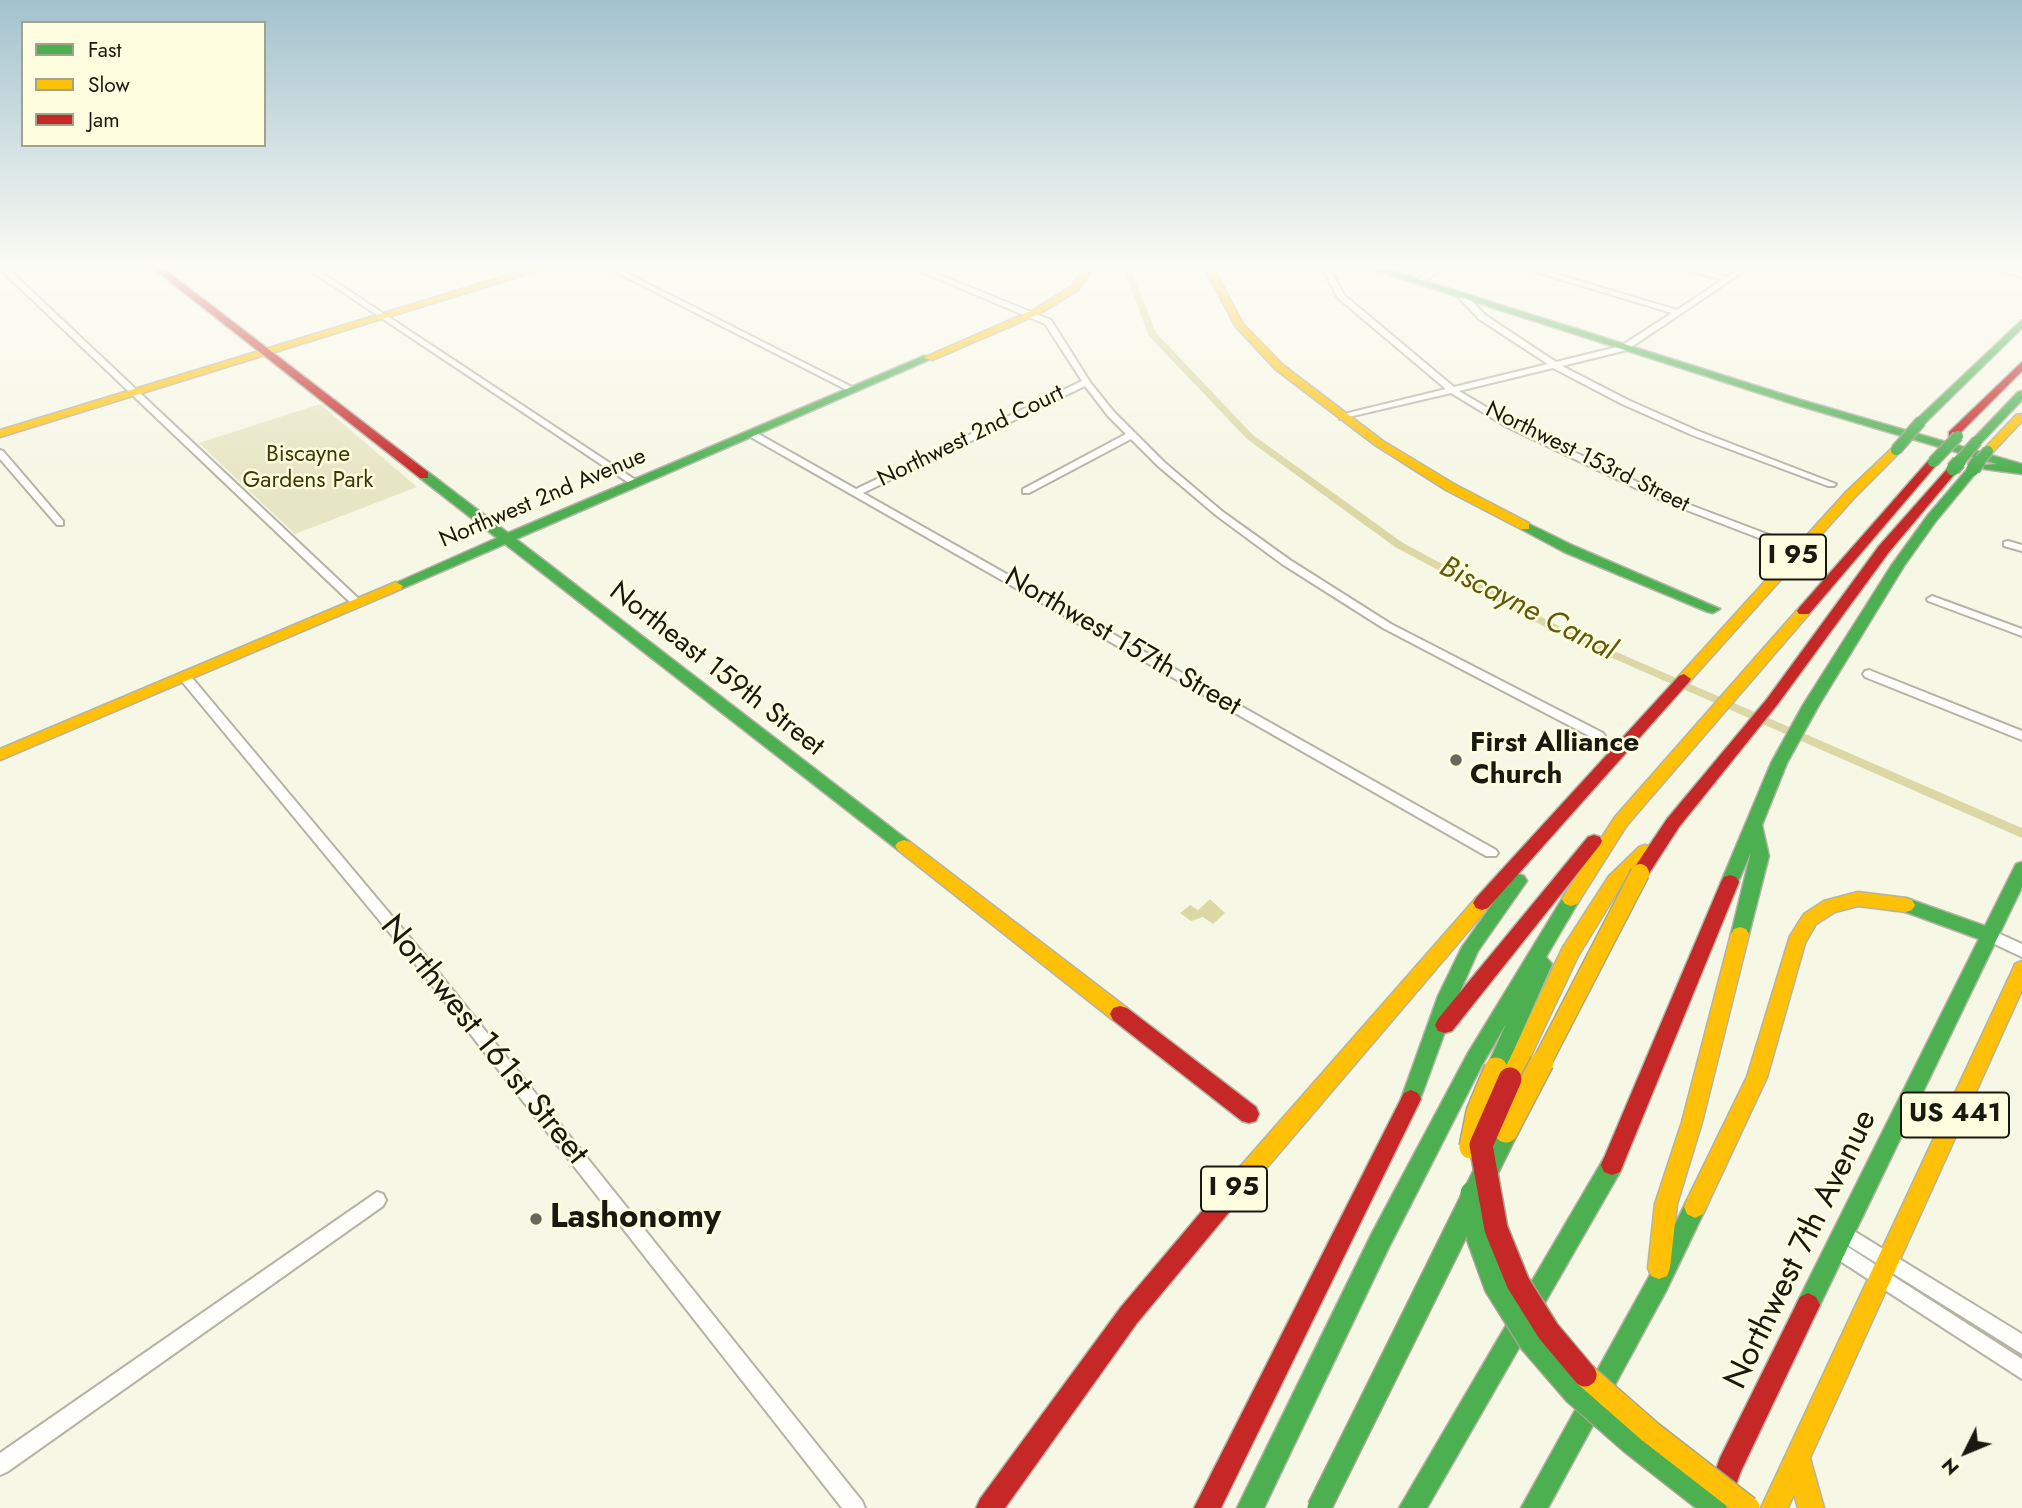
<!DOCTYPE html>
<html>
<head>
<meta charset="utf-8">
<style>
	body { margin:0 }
	#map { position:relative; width:2022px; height:1508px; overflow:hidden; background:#f7f7e6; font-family:Jost,sans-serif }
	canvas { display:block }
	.legend { position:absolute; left:21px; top:21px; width:245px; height:126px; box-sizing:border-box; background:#fefddf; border:2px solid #a3a28c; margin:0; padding:9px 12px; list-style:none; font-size:21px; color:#1a190f }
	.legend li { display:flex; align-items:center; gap:14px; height:35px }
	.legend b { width:35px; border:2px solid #a3a28c }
	.north { position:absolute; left:1931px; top:1417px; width:70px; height:70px; -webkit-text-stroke:5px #fefddf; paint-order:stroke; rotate:227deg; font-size:19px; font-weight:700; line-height:28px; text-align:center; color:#1a190f }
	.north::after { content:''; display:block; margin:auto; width:24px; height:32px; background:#1a190f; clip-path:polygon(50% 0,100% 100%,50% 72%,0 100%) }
</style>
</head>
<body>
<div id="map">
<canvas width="2022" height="1508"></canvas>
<ul class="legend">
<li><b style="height:9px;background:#4caf50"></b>Fast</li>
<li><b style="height:9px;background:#ffc107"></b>Slow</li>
<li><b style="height:9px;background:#c62828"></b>Jam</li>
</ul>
<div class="north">N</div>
</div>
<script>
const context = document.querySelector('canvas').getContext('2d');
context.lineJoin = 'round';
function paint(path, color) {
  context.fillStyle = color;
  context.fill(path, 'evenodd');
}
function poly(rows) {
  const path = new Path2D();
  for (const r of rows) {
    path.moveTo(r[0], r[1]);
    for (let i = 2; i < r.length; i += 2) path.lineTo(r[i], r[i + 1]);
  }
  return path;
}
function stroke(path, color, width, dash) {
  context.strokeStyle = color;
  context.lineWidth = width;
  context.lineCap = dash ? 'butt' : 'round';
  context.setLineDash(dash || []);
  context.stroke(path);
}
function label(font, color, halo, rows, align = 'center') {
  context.font = font + ' Jost,sans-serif';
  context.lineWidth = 5;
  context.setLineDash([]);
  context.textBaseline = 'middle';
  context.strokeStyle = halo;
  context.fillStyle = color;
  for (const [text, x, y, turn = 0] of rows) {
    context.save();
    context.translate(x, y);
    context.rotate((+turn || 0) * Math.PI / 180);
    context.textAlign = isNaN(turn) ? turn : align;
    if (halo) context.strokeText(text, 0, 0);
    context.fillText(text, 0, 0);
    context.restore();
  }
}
paint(poly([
	[320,404,417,487,295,534,199,443]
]), '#e6e5c4');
paint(poly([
	[1210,899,1225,913,1213,924,1203,917,1191,921,1180,913,1190,905,1198,910]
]), '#dcd8a6');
paint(poly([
	[1122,265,1129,265,1156,333,1253,435,1403,543,1568,631,2022,828,2022,838,1560,635,1395,547,1247,439,1149,336,1122,265]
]), '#dcd8a6');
const street = poly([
	[0,265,4,265,361,601,362,603,361,605,353,605,0,269,0,265],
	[302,265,310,265,640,483,638,485,632,485,302,265],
	[602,265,611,265,858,390,851,392,602,265],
	[905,265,915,265,1051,320,1090,382,1114,412,1164,462,1223,512,1290,560,1391,624,1603,733,1605,736,1603,739,1595,739,1383,628,1282,564,1217,516,1158,466,1131,439,1029,493,1023,493,1023,489,1126,434,1108,416,1085,386,863,493,1496,850,1498,853,1496,856,1486,856,749,436,749,432,755,432,856,489,1082,381,1045,324,905,265],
	[1321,265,1328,265,1344,295,1454,387,1548,364,1479,319,1460,299,1460,295,1466,295,1485,315,1556,362,1621,346,1672,313,1513,265,1525,265,1677,310,1722,280,1672,265,1684,265,1727,277,1745,265,1753,265,1627,350,1562,366,1628,400,1698,431,1836,484,1834,486,1828,486,1692,435,1622,404,1553,368,1459,391,1513,423,1669,497,1780,539,1780,543,1772,543,1663,501,1507,427,1451,393,1340,419,1340,415,1446,389,1338,298,1321,265],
	[1439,265,1448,265,1420,284,1413,282,1439,265],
	[1977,265,1990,265,2022,273,2022,277,1977,265],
	[0,450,3,451,63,521,63,525,57,525,0,459,0,450],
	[2008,541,2022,545,2022,551,2004,546,2004,542,2008,541],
	[1932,596,2022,629,2022,636,1928,601,1927,599,1932,596],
	[1869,670,2022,731,2022,740,1865,677,1863,674,1865,671,1869,670],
	[184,672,188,673,427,958,862,1501,865,1508,842,1508,417,966,180,679,178,676,184,672],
	[1989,929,2022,944,2022,957,1984,939,1982,935,1984,931,1989,929],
	[377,1192,383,1194,386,1200,383,1206,7,1472,0,1475,0,1453,377,1192],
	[1844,1225,2022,1334,2022,1354,1838,1239,1835,1233,1838,1227,1844,1225],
	[1837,1240,2022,1359,2022,1379,1831,1255,1828,1249,1831,1243,1837,1240]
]);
const fast = poly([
	[1360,265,1374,265,1798,399,2022,464,2022,474,1984,469,1984,465,1997,464,1790,403,1360,265],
	[2022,320,2022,328,1925,423,1917,423,1917,419,2022,320],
	[924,356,933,358,516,539,910,842,913,846,910,850,898,850,505,544,401,589,391,589,389,586,497,538,420,478,420,472,428,472,508,533,924,356],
	[2022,391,2022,400,1981,443,1973,443,1973,439,2018,392,2022,391],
	[1973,465,1979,469,1936,521,1904,566,1819,705,1787,763,1762,825,1769,856,1749,934,1746,939,1740,941,1734,939,1731,934,1751,852,1736,887,1730,889,1724,887,1721,882,1771,763,1803,705,1891,566,1928,515,1969,467,1973,465],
	[1525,522,1574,546,1720,609,1713,613,1708,612,1564,552,1521,529,1519,526,1525,522],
	[2022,862,2022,887,1816,1313,1808,1317,1800,1313,1796,1305,1979,939,1900,910,1897,905,1900,900,1906,898,1985,926,2016,864,2022,862],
	[1518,874,1524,876,1527,881,1478,951,1458,996,1418,1105,1411,1108,1404,1105,1401,1099,1438,996,1462,947,1512,876,1518,874],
	[1571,892,1577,894,1580,899,1546,957,1552,964,1503,1075,1496,1078,1489,1075,1486,1069,1506,1024,1482,1065,1388,1249,1264,1508,1237,1508,1372,1233,1468,1053,1565,894,1571,892],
	[1612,1155,1620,1158,1623,1165,1620,1172,1427,1508,1399,1508,1604,1158,1612,1155],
	[1695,1196,1703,1200,1706,1207,1703,1214,1666,1291,1548,1508,1521,1508,1650,1275,1687,1200,1695,1196]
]);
const slow = poly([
	[541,265,556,265,0,437,0,430,541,265],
	[1086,265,1095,265,1078,290,1041,313,932,360,923,358,1035,309,1072,286,1086,265],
	[1203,265,1212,265,1243,324,1283,365,1383,441,1454,484,1529,523,1529,529,1521,529,1446,490,1375,445,1275,369,1236,327,1203,265],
	[2022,414,2022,421,1992,453,1984,453,1984,449,2016,415,2022,414],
	[1896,447,1900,448,1900,452,1854,498,1689,682,1679,682,1677,679,1679,676,1846,492,1892,448,1896,447],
	[396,582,403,586,401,589,0,760,0,749,396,582],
	[1804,607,1809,608,1811,611,1809,614,1627,825,1577,904,1571,906,1565,904,1562,899,1565,894,1615,817,1799,608,1804,607],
	[904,840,910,842,1127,1008,1130,1014,1127,1020,1120,1022,1113,1020,898,850,895,846,898,842,904,840],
	[1645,845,1651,847,1654,851,1621,886,1578,956,1517,1085,1510,1088,1503,1085,1500,1079,1563,947,1609,876,1639,847,1645,845],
	[1858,892,1906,898,1912,900,1915,905,1912,910,1906,912,1858,906,1835,912,1816,924,1805,943,1767,1077,1703,1214,1695,1218,1687,1214,1684,1207,1687,1200,1747,1077,1790,936,1804,914,1824,901,1858,892],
	[1482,896,1488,898,1491,903,1488,908,1240,1199,1232,1202,1224,1199,1221,1192,1224,1185,1476,898,1482,896],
	[1740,927,1746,929,1749,934,1702,1122,1677,1204,1670,1268,1667,1276,1659,1279,1651,1276,1648,1268,1655,1204,1682,1122,1731,934,1734,929,1740,927],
	[2022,961,2022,990,1810,1458,1824,1508,1798,1508,1794,1494,1788,1508,1761,1508,2013,969,2015,964,2022,961]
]);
const jam = poly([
	[149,265,159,265,428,472,428,478,420,478,149,265],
	[2022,362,2022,371,1957,436,1949,436,1949,432,2022,362],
	[1933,458,1939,462,1937,464,1809,614,1799,614,1797,611,1799,608,1929,460,1933,458],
	[1953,465,1957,467,1957,471,1889,552,1777,705,1679,827,1646,878,1634,878,1631,873,1634,868,1667,819,1767,699,1879,546,1949,467,1953,465],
	[1684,674,1691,679,1689,682,1488,908,1482,910,1476,908,1473,903,1476,898,1679,676,1684,674],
	[1594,835,1600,837,1602,841,1600,845,1452,1031,1445,1033,1438,1031,1435,1025,1438,1019,1588,837,1594,835],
	[1730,875,1736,877,1739,882,1623,1165,1620,1172,1612,1175,1604,1172,1601,1165,1721,882,1724,877,1730,875],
	[1120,1006,1127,1008,1256,1107,1259,1114,1256,1121,1249,1123,1242,1121,1113,1020,1110,1014,1113,1008,1120,1006],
	[1411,1090,1418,1093,1421,1099,1221,1508,1194,1508,1404,1093,1411,1090],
	[1232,1182,1240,1185,1243,1192,1240,1199,1137,1323,1005,1508,976,1508,980,1499,1121,1307,1224,1185,1232,1182],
	[1808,1293,1816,1297,1820,1305,1741,1471,1729,1504,1720,1508,1711,1504,1707,1495,1720,1458,1800,1297,1808,1293]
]);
stroke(street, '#b4b3a6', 4);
stroke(fast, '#b4b3a6', 3);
stroke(slow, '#b4b3a6', 3);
stroke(jam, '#b4b3a6', 3);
paint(street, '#fefefb');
paint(fast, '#4caf50');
paint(slow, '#ffc107');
paint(jam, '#c62828');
const fastBridgeFar2 = poly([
	[1896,450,1921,421],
	[1933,462,1958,436],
	[1957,464,1977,441],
	[1977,464,1988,451]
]);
const fastBridgeFar1 = poly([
	[1953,469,1959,462],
	[1973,469,1978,462]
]);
const fastBridge = poly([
	[1472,1193,1479,1239,1496,1286,1531,1342,1575,1393,1632,1443,1715,1508],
	[1319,1508,1506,1131]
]);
const slowBridgeFar1 = poly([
	[1541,1064,1640,873]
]);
const slowBridge = poly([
	[1506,1131,1542,1062],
	[1471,1147,1478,1112,1496,1069],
	[1585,1375,1650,1432,1748,1508]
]);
const jamBridge = poly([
	[1510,1079,1481,1145,1496,1229,1518,1283,1548,1331,1585,1375]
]);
stroke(fastBridgeFar2, '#a6a58f', 13, []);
stroke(fastBridgeFar1, '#a6a58f', 16, []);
stroke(fastBridge, '#a6a58f', 26, []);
stroke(slowBridgeFar1, '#a6a58f', 21, []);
stroke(slowBridge, '#a6a58f', 26, []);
stroke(jamBridge, '#a6a58f', 26, []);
stroke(fastBridgeFar2, '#4caf50', 10);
stroke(fastBridgeFar1, '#4caf50', 13);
stroke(fastBridge, '#4caf50', 23);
stroke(slowBridgeFar1, '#ffc107', 18);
stroke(slowBridge, '#ffc107', 23);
stroke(jamBridge, '#c62828', 23);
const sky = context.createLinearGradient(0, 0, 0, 477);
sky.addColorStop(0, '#a3c2ce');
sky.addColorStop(0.56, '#fbfbf4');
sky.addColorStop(1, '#fbfbf400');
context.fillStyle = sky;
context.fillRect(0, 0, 2022, 477);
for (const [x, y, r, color] of [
	[1456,760,7,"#67675a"],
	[536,1219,7,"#67675a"]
]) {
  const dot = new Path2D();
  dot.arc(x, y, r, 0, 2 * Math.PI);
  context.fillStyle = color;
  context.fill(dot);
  stroke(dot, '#fefddf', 2.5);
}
label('23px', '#1a190f', '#fefddf', [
	["Northwest 2nd Court",971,437,-26],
	["Northwest 153rd Street",1587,458,26],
	["Northwest 2nd Avenue",543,499,-23]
]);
label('23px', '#3c3802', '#fefddf', [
	["Biscayne",308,455],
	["Gardens Park",308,481]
]);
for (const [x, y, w] of [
	[1793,557,66],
	[1955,1115,108],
	[1234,1189,66]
]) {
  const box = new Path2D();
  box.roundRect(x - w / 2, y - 22.5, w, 45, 5);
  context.fillStyle = '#fefddf';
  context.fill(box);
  stroke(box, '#1a190f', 2);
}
label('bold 26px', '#1a190f', null, [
	["I 95",1793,557],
	["US 441",1955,1115],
	["I 95",1234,1189]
]);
label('28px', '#1a190f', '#fefddf', [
	["Northwest 157th Street",1122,643,30],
	["Northeast 159th Street",716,670,38]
]);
label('bold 28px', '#1a190f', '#fefddf', [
	["First Alliance",1470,744],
	["Church",1470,776]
], 'left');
label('italic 30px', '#5f590b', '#fefddf', [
	["Biscayne Canal",1527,610,27]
]);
label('33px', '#1a190f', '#fefddf', [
	["Northwest 161st Street",483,1041,51],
	["Northwest 7th Avenue",1802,1250,-64]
]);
label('bold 33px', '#1a190f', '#fefddf', [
	["Lashonomy",550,1219]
], 'left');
</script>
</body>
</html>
